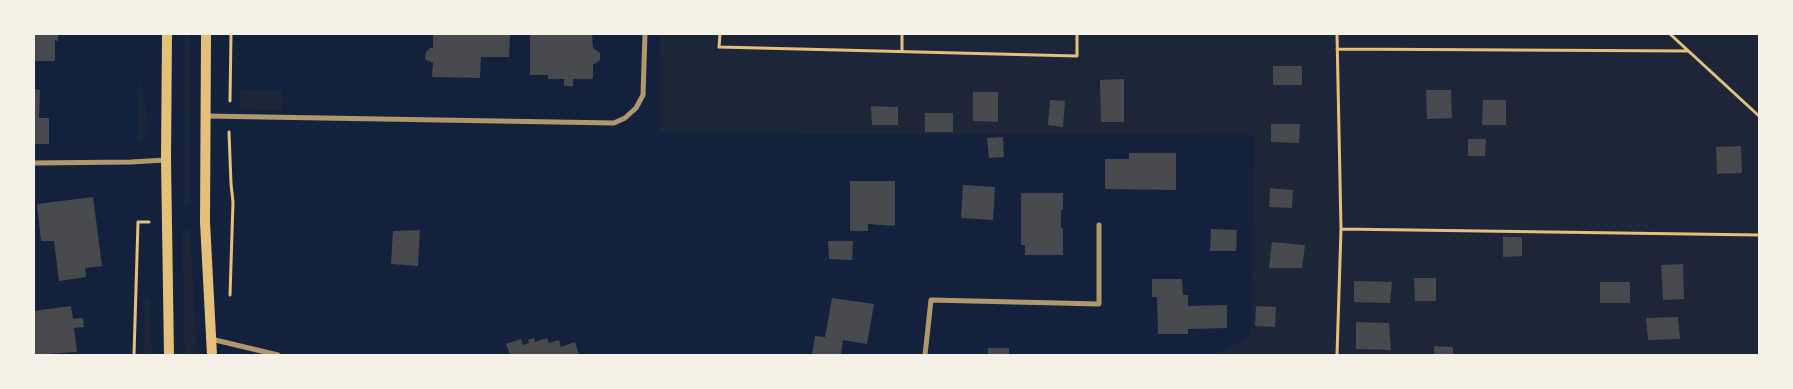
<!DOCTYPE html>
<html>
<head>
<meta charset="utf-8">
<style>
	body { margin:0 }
	#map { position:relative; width:1793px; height:389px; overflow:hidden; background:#14213d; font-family:"Exo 2",sans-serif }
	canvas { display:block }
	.frame { position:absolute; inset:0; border:35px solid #f6f1e7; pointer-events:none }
</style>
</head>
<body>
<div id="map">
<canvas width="1793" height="389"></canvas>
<div class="frame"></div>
</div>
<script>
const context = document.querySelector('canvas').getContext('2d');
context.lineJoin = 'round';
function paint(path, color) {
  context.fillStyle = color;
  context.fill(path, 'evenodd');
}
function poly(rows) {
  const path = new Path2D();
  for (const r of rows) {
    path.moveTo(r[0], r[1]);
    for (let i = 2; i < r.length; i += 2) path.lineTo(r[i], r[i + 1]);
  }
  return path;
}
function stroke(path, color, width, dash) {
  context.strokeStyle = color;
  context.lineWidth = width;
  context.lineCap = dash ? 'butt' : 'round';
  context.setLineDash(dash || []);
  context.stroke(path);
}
paint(poly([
	[184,34,190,34,189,206,183,206],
	[660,34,1759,34,1759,355,1214,355,1251,335,1254,135,659,133],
	[139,75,149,126,147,136,138,143],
	[241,90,283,90,282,110,240,109],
	[182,229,190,230,197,355,185,355],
	[145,298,149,300,152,355,143,355]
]), '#1d2539');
paint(poly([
	[34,34,58,34,58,41,55,40,55,61,34,61],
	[433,34,510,34,509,57,481,57,480,78,432,77,433,63,425,59,426,52,430,48,433,48],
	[530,34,592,34,593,48,600,53,600,60,593,65,593,79,573,79,573,86,564,86,564,79,548,79,548,75,530,75],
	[1273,66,1302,66,1302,85,1273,85],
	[1124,79,1124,122,1101,122,1100,80],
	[34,89,40,90,39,118,49,118,49,144,34,144],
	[1426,90,1451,90,1452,118,1427,119],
	[973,92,998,92,998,122,973,121],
	[1050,100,1065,101,1063,127,1048,125],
	[1483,100,1506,100,1506,125,1482,125],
	[871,106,898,107,898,125,872,125],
	[925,113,953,113,953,132,925,132],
	[1271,124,1300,124,1299,143,1271,142],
	[1003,137,1004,157,989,158,987,138],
	[1468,139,1486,139,1485,156,1468,156],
	[1741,146,1742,173,1717,174,1716,147],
	[1129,153,1176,153,1176,190,1105,189,1105,159,1129,159],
	[850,181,895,181,895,226,868,224,868,231,850,231],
	[963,185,995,187,993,220,961,218],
	[1270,188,1293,190,1292,208,1269,207],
	[1021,193,1063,193,1063,210,1061,210,1061,228,1063,228,1063,255,1025,255,1025,245,1021,245],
	[93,197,102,266,85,268,86,277,59,281,54,241,41,241,37,204],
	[1211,229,1237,230,1236,251,1210,251],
	[420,230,418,266,391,264,393,231],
	[1503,237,1522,237,1522,256,1503,257],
	[828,241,853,241,852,260,829,259],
	[1272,242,1305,245,1302,268,1269,268],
	[1683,264,1684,299,1663,300,1661,265],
	[1414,278,1436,278,1436,301,1415,301],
	[1152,279,1182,279,1183,295,1188,295,1188,306,1227,305,1227,328,1188,329,1188,334,1158,334,1157,297,1152,297],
	[1354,281,1392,282,1390,303,1354,302],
	[1600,282,1630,282,1630,303,1600,303],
	[832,298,874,304,867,344,843,340,841,355,812,355,815,336,825,337],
	[71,306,73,319,83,318,84,327,74,328,77,352,34,355,34,311],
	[1256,306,1276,307,1275,327,1255,326],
	[1678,317,1680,339,1648,340,1646,318],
	[1356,322,1389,323,1391,350,1356,349],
	[534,338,535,342,547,338,549,343,559,340,561,347,575,342,579,355,510,355,506,344,521,339,523,345,529,343,528,340],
	[1434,346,1453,347,1453,355,1434,355],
	[988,348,1009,348,1009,355,988,355]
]), '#48494c');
stroke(poly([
	[720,34,719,47,1077,56,1077,34],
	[1670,34,1759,116],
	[1337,49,1688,51],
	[902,51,902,34],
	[230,101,231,34],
	[229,132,231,184,233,202,230,295],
	[1341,229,1759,235],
	[134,355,138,222,149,222],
	[1337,355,1341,229,1337,34]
]), '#e5c07b', 3);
stroke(poly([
	[206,116,614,123,625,118,636,108,643,95,645,34],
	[34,163,131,162,166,160],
	[211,339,278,355],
	[925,355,931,300,1099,304,1099,225]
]), '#b1986c', 5);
stroke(poly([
	[167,34,166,160,169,355],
	[206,34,205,222,212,355]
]), '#e5c07b', 10);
</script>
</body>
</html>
